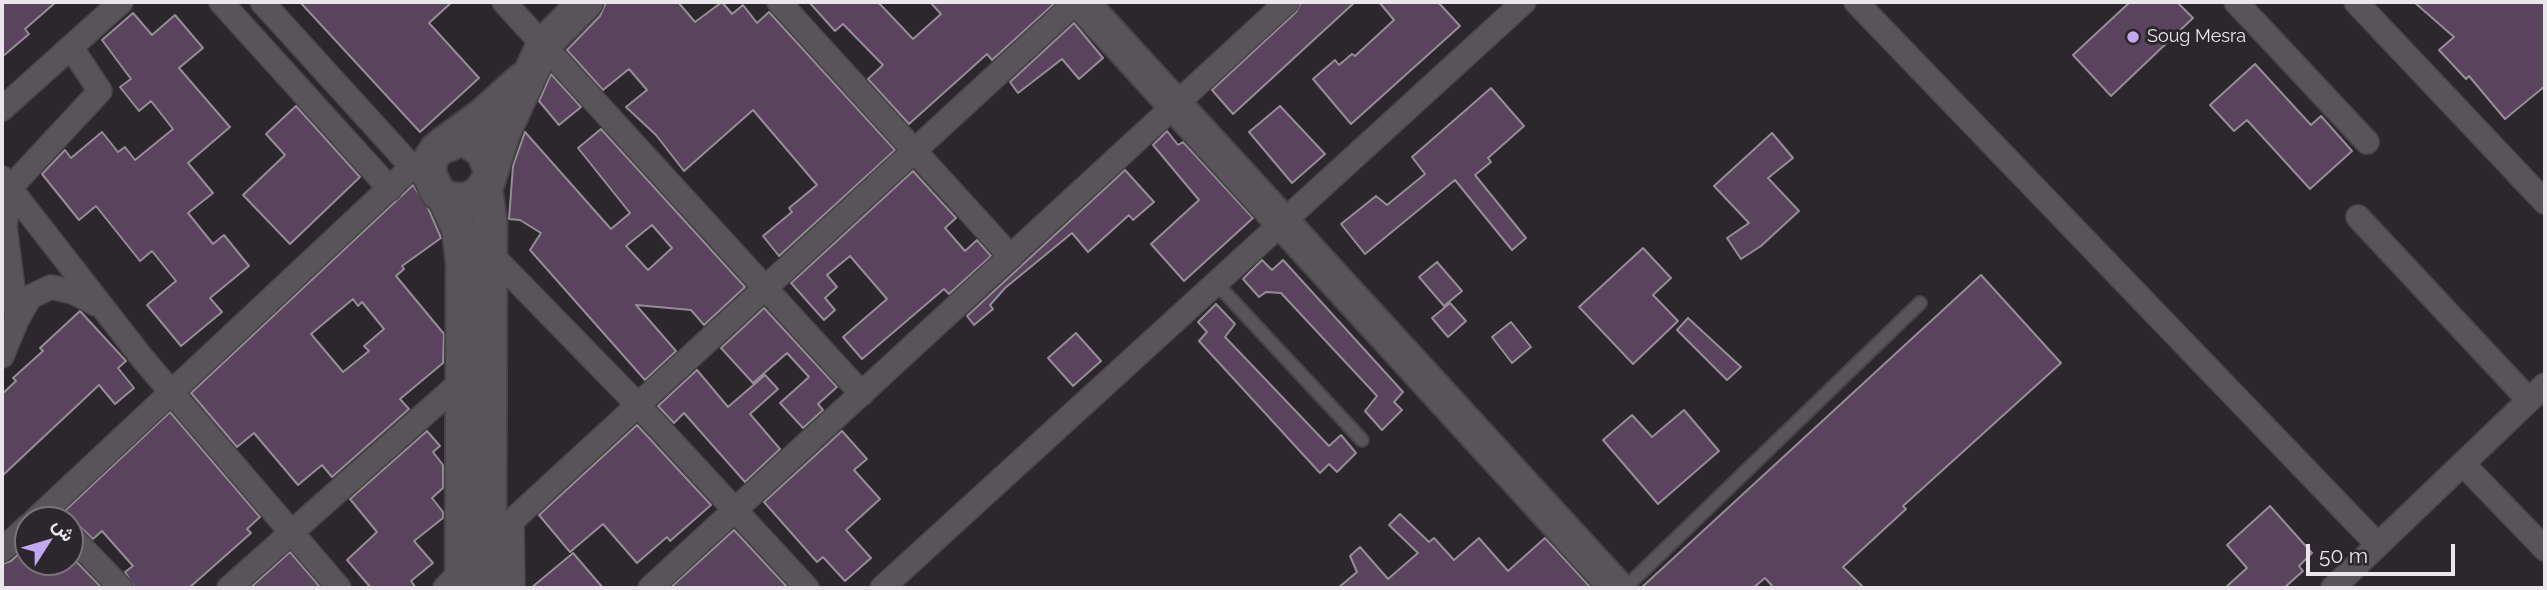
<!DOCTYPE html>
<html>
<head>
<meta charset="utf-8">
<style>
	body { margin:0 }
	#map { position:relative; width:2547px; height:590px; overflow:hidden; background:#2b272c; font-family:Raleway,Vazirmatn,sans-serif }
	canvas { display:block }
	.frame { position:absolute; inset:0; border:4px solid #eae7ea; pointer-events:none }
	.north { position:absolute; left:14px; top:506px; width:70px; height:70px; box-sizing:border-box; background:#2b272c; border:2px solid #777478; border-radius:50%; rotate:53deg; font-size:19px; font-weight:700; line-height:28px; text-align:center; color:#eae7ea }
	.north::after { content:''; display:block; margin:auto; width:24px; height:32px; background:#c2a7f2; clip-path:polygon(50% 0,100% 100%,50% 72%,0 100%) }
	.scale { position:absolute; left:2306px; top:544px; width:149px; height:32px; box-sizing:border-box; border:4px solid #eae7ea; border-top:0; padding-left:9px; font-size:21px; line-height:24px; white-space:nowrap; color:#eae7ea; -webkit-text-stroke:5px #2b272c; paint-order:stroke }
</style>
</head>
<body>
<div id="map">
<canvas width="2547" height="590"></canvas>
<div class="frame"></div>
<div class="north">ش</div>
<div class="scale">50 m</div>
</div>
<script>
const context = document.querySelector('canvas').getContext('2d');
context.lineJoin = 'round';
function paint(path, color) {
  context.fillStyle = color;
  context.fill(path, 'evenodd');
}
function poly(rows) {
  const path = new Path2D();
  for (const r of rows) {
    path.moveTo(r[0], r[1]);
    for (let i = 2; i < r.length; i += 2) path.lineTo(r[i], r[i + 1]);
  }
  return path;
}
function stroke(path, color, width, dash) {
  context.strokeStyle = color;
  context.lineWidth = width;
  context.lineCap = dash ? 'butt' : 'round';
  context.setLineDash(dash || []);
  context.stroke(path);
}
function label(font, color, halo, rows, align = 'center') {
  context.font = font + ' Raleway,sans-serif';
  context.lineWidth = 6;
  context.setLineDash([]);
  context.textBaseline = 'middle';
  context.strokeStyle = halo;
  context.fillStyle = color;
  for (const [text, x, y, turn = 0] of rows) {
    context.save();
    context.translate(x, y);
    context.rotate((+turn || 0) * Math.PI / 180);
    context.textAlign = isNaN(turn) ? turn : align;
    if (halo) context.strokeText(text, 0, 0);
    context.fillText(text, 0, 0);
    context.restore();
  }
}
const building = poly([
	[2,2,56,2,25,29,29,34,2,57,2,2],
	[300,2,452,2,429,23,479,78,420,132,300,2],
	[606,2,678,2,695,22,722,2,732,14,743,5,757,23,769,12,895,150,779,256,763,236,792,212,789,208,817,185,753,110,684,171,656,135,626,107,647,90,629,69,603,90,567,50,600,16,606,2],
	[809,2,878,2,913,39,941,14,930,2,1056,2,992,60,987,54,909,124,868,79,883,65,843,24,835,31,809,2],
	[1301,2,1355,2,1233,114,1212,90,1296,12,1301,2],
	[1379,2,1438,2,1460,26,1351,124,1313,79,1335,60,1339,65,1352,54,1355,56,1394,20,1379,2],
	[2130,2,2177,2,2193,18,2111,96,2073,55,2130,2],
	[2414,2,2545,2,2545,86,2505,119,2469,76,2466,79,2439,50,2454,37,2414,2],
	[133,13,152,35,175,15,203,48,179,68,230,127,188,163,213,193,188,213,213,244,224,235,249,266,210,298,222,312,181,346,147,305,176,281,152,251,140,261,96,206,79,220,42,174,65,150,71,158,102,132,118,152,125,147,135,160,173,129,151,101,139,111,120,87,131,79,102,40,133,13],
	[1074,23,1103,58,1079,79,1062,59,1018,93,1010,82,1074,23],
	[2255,64,2311,125,2321,116,2352,151,2310,189,2247,120,2234,131,2210,105,2255,64],
	[551,74,581,107,559,125,539,101,551,74],
	[1491,88,1524,126,1488,158,1491,162,1475,175,1526,238,1512,250,1455,180,1365,254,1341,224,1376,196,1387,205,1425,174,1412,157,1491,88],
	[296,106,360,177,290,244,243,195,285,155,266,134,296,106],
	[1280,106,1325,154,1292,183,1249,132,1280,106],
	[601,129,745,287,704,325,691,310,636,305,676,351,645,380,530,250,541,233,520,220,509,219,513,166,525,132,611,229,630,213,578,148,601,129],
	[652,225,672,248,648,270,626,246,652,225],
	[1167,131,1178,145,1183,142,1253,218,1184,281,1151,244,1199,200,1153,145,1167,131],
	[1772,133,1793,158,1768,178,1799,211,1761,246,1741,259,1727,238,1749,223,1714,186,1772,133],
	[1125,170,1154,202,1133,220,1129,215,1088,252,1072,233,1005,288,990,305,993,309,974,325,967,316,1125,170],
	[913,171,956,218,945,228,965,251,977,240,991,256,949,294,944,289,862,359,843,337,887,299,850,256,827,275,837,287,825,298,835,310,824,320,791,283,913,171],
	[413,185,429,210,441,238,402,266,404,269,396,276,444,334,443,363,400,399,409,409,332,477,322,465,298,485,254,433,237,447,191,393,413,185],
	[353,299,358,306,362,302,384,329,364,346,369,351,343,372,311,334,353,299],
	[1643,248,1671,278,1653,295,1678,321,1633,364,1579,307,1643,248],
	[1262,260,1272,270,1283,260,1403,392,1394,402,1402,410,1382,430,1365,411,1377,396,1281,293,1266,292,1259,297,1243,279,1262,260],
	[1437,262,1462,291,1444,306,1419,277,1437,262],
	[1981,275,2061,363,1903,506,1906,509,1843,567,1864,588,1774,588,1765,578,1753,588,1641,588,1981,275],
	[1450,303,1466,321,1448,337,1432,318,1450,303],
	[1216,304,1235,324,1225,337,1329,446,1341,435,1356,453,1337,472,1329,464,1320,473,1199,341,1207,332,1198,322,1216,304],
	[764,308,837,387,818,404,823,410,803,428,780,403,809,377,787,353,753,383,721,348,764,308],
	[80,311,126,361,118,368,134,388,115,404,99,385,2,476,2,394,16,381,13,378,43,351,40,348,80,311],
	[1688,318,1741,367,1727,380,1677,330,1688,318],
	[1511,322,1531,347,1512,363,1492,337,1511,322],
	[1076,333,1101,361,1073,386,1048,358,1076,333],
	[697,370,728,407,765,375,778,389,750,414,780,449,745,482,684,413,674,423,658,406,697,370],
	[1684,410,1719,451,1658,504,1603,440,1632,415,1652,437,1684,410],
	[170,412,260,517,247,529,251,533,189,588,135,588,125,572,133,566,102,531,93,539,75,522,55,520,170,412],
	[637,425,711,505,670,541,667,537,637,563,603,524,570,552,539,515,637,425],
	[427,431,440,446,433,452,443,465,443,488,432,498,443,512,443,518,414,541,433,563,411,581,416,588,371,588,347,560,377,532,350,499,427,431],
	[842,431,867,459,854,470,880,499,846,530,871,558,845,581,823,557,817,562,764,502,842,431],
	[2270,506,2312,553,2299,566,2303,571,2284,588,2225,588,2247,568,2227,545,2270,506],
	[1400,514,1429,542,1434,538,1454,560,1479,538,1508,571,1545,538,1591,588,1338,588,1357,572,1350,556,1360,547,1388,579,1418,553,1389,525,1400,514],
	[734,530,788,588,670,588,734,530],
	[28,545,28,562,70,562,70,555,102,588,2,588,2,564,11,561,28,545],
	[290,552,321,588,250,588,290,552],
	[573,553,603,588,531,588,573,553]
]);
paint(building, '#5a435c');
stroke(building, '#938e94', 2);
const lane = poly([
	[1216,283,1362,440],
	[1625,588,1920,303]
]);
const street = poly([
	[221,2,390,189],
	[262,2,412,167],
	[504,2,862,394],
	[779,2,1011,257],
	[1856,2,2378,545],
	[2236,2,2367,142],
	[2356,2,2545,202],
	[2,109,121,2],
	[2,178,143,359,339,588],
	[2358,217,2529,400],
	[485,248,638,405,807,588],
	[17,320,30,297,51,287,73,292,96,304],
	[2,356,17,320,5,227,10,188,100,91,71,47],
	[2463,464,2545,549],
	[35,520,412,167,429,167],
	[512,522,513,588],
	[70,535,121,588],
	[2,550,28,526],
	[229,588,463,380],
	[445,588,489,542,1076,2],
	[650,588,1287,2],
	[882,588,1524,2],
	[2333,588,2545,385]
]);
const secondary = poly([
	[1081,2,1617,588],
	[442,145,482,116,522,80],
	[490,168,483,151,468,141,459,140,437,149,430,160,429,174,438,193,451,200,467,200,480,193,488,181,503,133,544,44,586,2],
	[485,187,490,223,489,588],
	[444,197,459,229,463,263,462,588]
]);
stroke(lane, '#474447', 16);
stroke(street, '#474447', 26);
stroke(secondary, '#474447', 37);
stroke(lane, '#595459', 12);
stroke(street, '#595459', 23);
stroke(secondary, '#595459', 33);
for (const [x, y, r, color] of [
	[2133,37,7,"#c2a7f2"]
]) {
  const dot = new Path2D();
  dot.arc(x, y, r, 0, 2 * Math.PI);
  context.fillStyle = color;
  context.fill(dot);
  stroke(dot, '#2b272c', 2.5);
}
label('18px', '#eae7ea', '#2b272c', [
	["Soug Mesra",2147,37]
], 'left');
</script>
</body>
</html>
